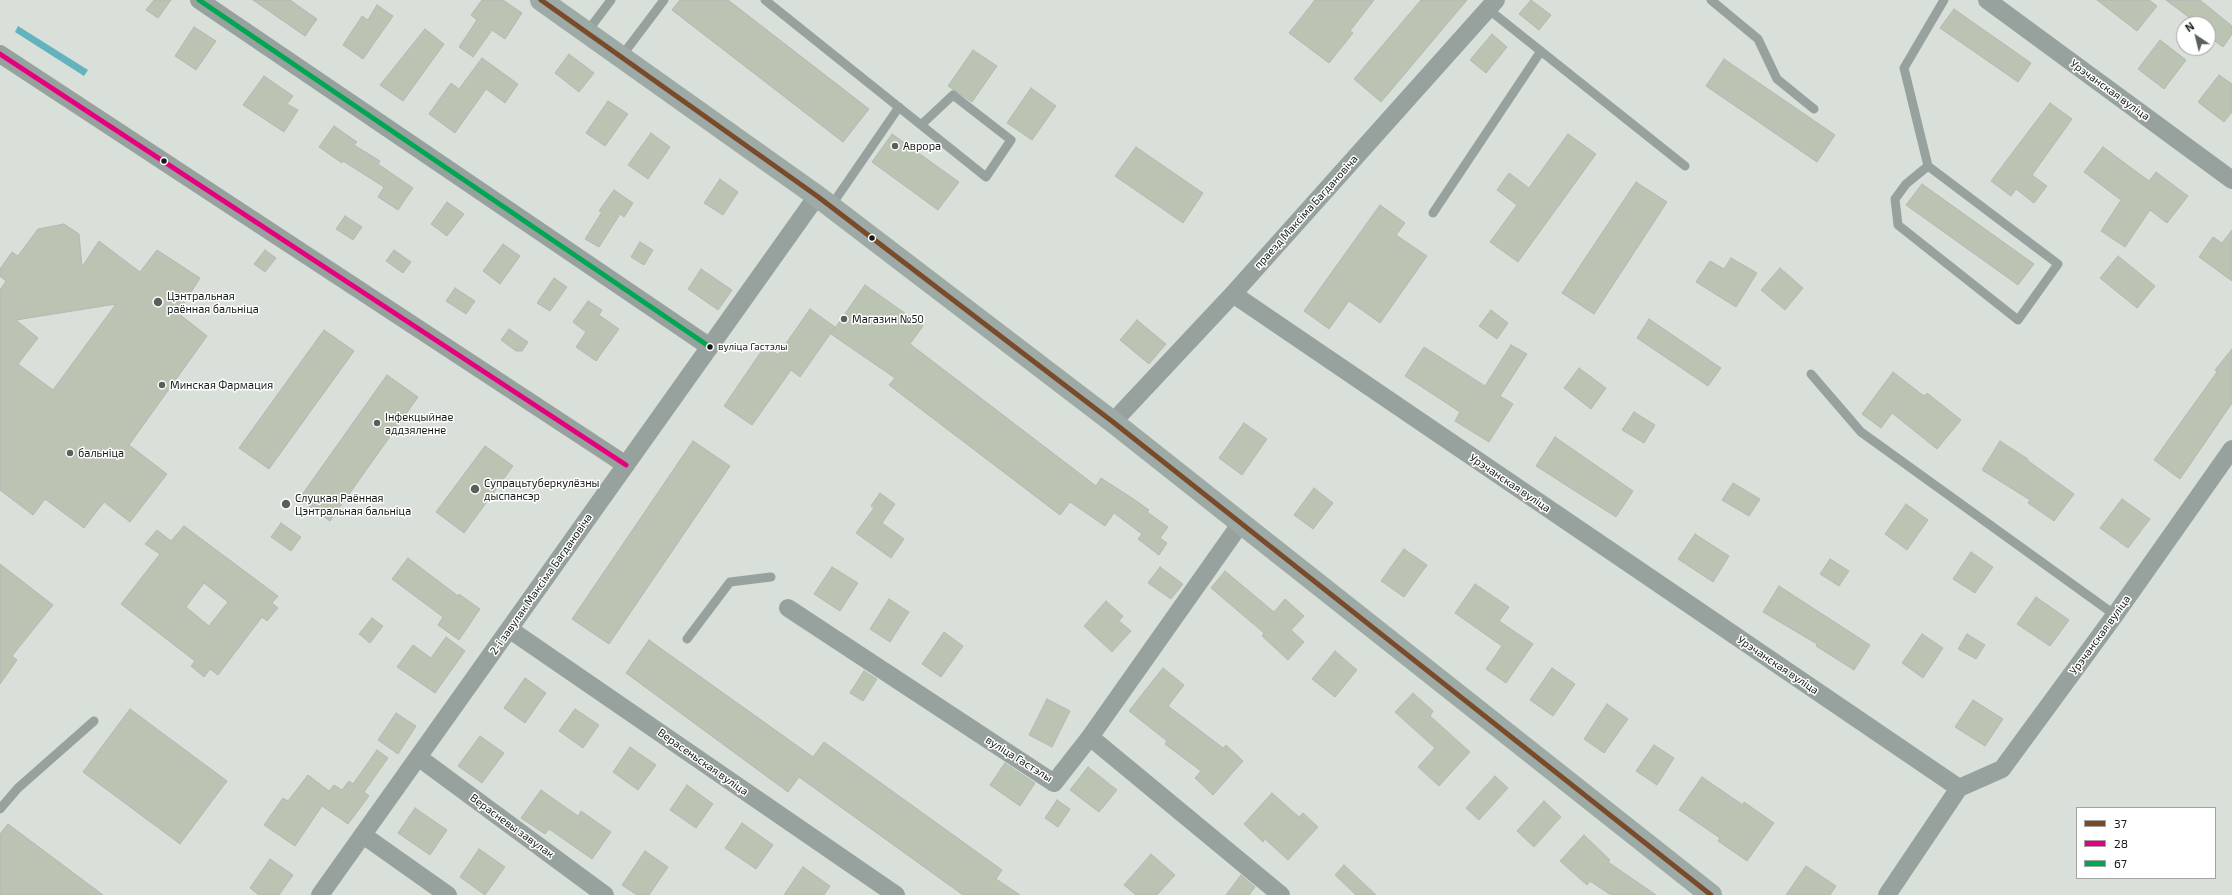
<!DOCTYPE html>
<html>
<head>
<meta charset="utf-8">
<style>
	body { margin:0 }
	#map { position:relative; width:2232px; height:895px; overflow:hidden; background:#d8e0d9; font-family:"Exo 2",sans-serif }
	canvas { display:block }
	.legend { position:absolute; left:2076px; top:807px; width:140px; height:72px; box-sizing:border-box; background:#fff; border:1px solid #a1a3a2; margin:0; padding:5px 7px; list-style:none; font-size:12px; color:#151a16 }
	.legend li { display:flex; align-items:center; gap:8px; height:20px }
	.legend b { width:20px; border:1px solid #a1a3a2 }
	.north { position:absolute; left:2176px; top:16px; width:40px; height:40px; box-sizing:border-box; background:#fff; border:1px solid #a1a3a2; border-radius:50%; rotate:325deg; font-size:11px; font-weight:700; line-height:16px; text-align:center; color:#151a16 }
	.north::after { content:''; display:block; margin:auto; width:14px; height:18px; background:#595f5a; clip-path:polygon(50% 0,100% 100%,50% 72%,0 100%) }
</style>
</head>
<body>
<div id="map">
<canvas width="2232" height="895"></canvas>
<ul class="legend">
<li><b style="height:5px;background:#7a4b2a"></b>37</li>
<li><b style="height:5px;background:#e5007d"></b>28</li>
<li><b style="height:5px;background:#00a651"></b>67</li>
</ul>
<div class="north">N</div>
</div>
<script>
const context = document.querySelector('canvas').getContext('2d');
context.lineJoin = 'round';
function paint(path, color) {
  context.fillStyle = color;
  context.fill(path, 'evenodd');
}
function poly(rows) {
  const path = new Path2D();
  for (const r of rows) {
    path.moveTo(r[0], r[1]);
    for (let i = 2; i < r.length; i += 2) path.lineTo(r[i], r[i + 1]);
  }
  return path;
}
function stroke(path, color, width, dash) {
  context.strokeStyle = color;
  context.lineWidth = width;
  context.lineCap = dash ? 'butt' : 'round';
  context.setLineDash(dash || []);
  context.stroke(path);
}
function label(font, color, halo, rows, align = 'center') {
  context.font = font + ' "Exo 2",sans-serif';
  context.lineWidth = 3;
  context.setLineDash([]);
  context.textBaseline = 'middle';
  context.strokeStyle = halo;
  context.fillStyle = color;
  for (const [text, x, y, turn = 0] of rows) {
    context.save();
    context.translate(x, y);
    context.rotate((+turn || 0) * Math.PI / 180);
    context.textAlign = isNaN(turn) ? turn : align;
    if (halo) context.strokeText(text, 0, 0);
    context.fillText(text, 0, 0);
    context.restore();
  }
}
paint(poly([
	[18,26,88,70,84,76,15,32]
]), '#64b2be');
const building = poly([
	[154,0,171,0,158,18,146,10,154,0],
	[253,0,290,0,317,19,305,36,253,0],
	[482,0,503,0,522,13,505,39,492,30,473,57,459,47,477,20,471,15,482,0],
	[680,0,728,0,869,109,843,142,672,10,680,0],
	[1315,0,1374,0,1350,31,1353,33,1329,63,1289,33,1315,0],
	[1421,0,1467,0,1381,102,1354,79,1421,0],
	[1531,0,1551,15,1539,30,1519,14,1531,0],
	[2097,0,2149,0,2157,6,2137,31,2097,0],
	[2166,0,2200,0,2232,26,2232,34,2223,47,2208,36,2208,24,2198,24,2166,0],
	[377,5,393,16,363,59,343,45,362,16,368,20,377,5],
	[1954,9,2031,63,2018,82,1940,28,1954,9],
	[194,27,216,41,196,70,175,56,194,27],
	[425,29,444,44,403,101,380,85,425,29],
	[1492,34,1507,47,1486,73,1470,60,1492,34],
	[2160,40,2186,60,2164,89,2138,69,2160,40],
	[973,50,997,66,972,102,948,86,973,50],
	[569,54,594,73,579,92,555,73,569,54],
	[482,58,518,84,505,103,486,89,455,133,429,114,451,83,459,89,482,58],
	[1724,59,1835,135,1817,162,1706,86,1724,59],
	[2219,75,2232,84,2232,112,2224,122,2198,102,2219,75],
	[264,76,293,96,287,104,298,110,284,132,243,105,264,76],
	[1031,88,1056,106,1032,140,1007,123,1031,88],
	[608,101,628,114,605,146,586,133,608,101],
	[2050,103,2072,119,2032,175,2047,186,2034,203,2016,189,2011,196,1991,181,2050,103],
	[334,126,357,142,354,145,380,161,378,164,413,188,398,210,378,197,384,187,343,161,342,163,319,147,334,126],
	[651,133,670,147,648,179,628,165,651,133],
	[892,134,959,182,938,210,872,162,892,134],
	[1568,134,1596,154,1518,262,1490,242,1517,205,1497,190,1509,173,1529,188,1568,134],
	[1136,147,1203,193,1183,223,1115,176,1136,147],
	[2103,147,2149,181,2156,172,2188,196,2167,223,2150,210,2125,247,2101,231,2121,200,2084,172,2103,147],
	[720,179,738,192,723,215,704,203,720,179],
	[1636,182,1667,202,1594,314,1562,293,1636,182],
	[1922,184,2034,264,2018,285,1906,205,1922,184],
	[614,190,633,203,624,217,620,214,599,247,585,239,602,212,599,211,614,190],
	[447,202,464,214,447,236,431,224,447,202],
	[1380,205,1405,223,1396,235,1427,256,1380,323,1349,301,1329,329,1304,311,1380,205],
	[345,216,362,227,353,240,336,229,345,216],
	[64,224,79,234,82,267,99,241,140,272,157,250,200,278,178,313,207,336,129,445,167,474,130,522,104,502,84,528,45,499,33,515,0,490,0,290,6,281,0,276,0,269,12,252,18,256,38,229,64,224],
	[116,304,53,390,18,364,38,338,16,320,116,304],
	[2232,230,2232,281,2199,257,2213,237,2222,243,2232,230],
	[640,242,653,250,644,265,631,257,640,242],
	[503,244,520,256,500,284,483,271,503,244],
	[265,250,276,258,265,272,254,264,265,250],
	[394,250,411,262,403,273,386,261,394,250],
	[2118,256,2155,286,2137,308,2100,278,2118,256],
	[1731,258,1757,273,1736,307,1696,282,1710,261,1724,269,1731,258],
	[1780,268,1803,288,1785,310,1761,290,1780,268],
	[701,269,732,290,718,310,688,289,701,269],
	[554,278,567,287,550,311,537,303,554,278],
	[865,285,923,326,910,344,1096,486,1101,478,1135,500,1149,510,1147,512,1168,527,1160,538,1167,543,1159,555,1138,539,1142,534,1114,513,1105,526,1070,502,1060,515,889,385,895,378,831,334,865,285],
	[455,288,475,301,466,314,446,301,455,288],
	[588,301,602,310,599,315,619,329,596,361,576,347,586,332,573,322,588,301],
	[810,309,835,327,800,377,791,370,752,425,724,406,765,346,778,355,810,309],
	[1491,310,1508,323,1497,339,1479,326,1491,310],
	[1649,319,1721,368,1708,386,1637,338,1649,319],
	[1137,320,1166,344,1149,364,1120,340,1137,320],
	[509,329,528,342,522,351,516,351,501,340,509,329],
	[324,330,354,351,269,469,239,448,324,330],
	[1511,345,1527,354,1500,396,1513,404,1489,442,1455,421,1460,412,1405,376,1424,347,1485,386,1511,345],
	[2232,349,2232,403,2180,479,2154,460,2217,372,2215,370,2232,349],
	[1579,368,1606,388,1591,409,1564,388,1579,368],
	[1893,372,1924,396,1927,393,1961,420,1937,449,1892,413,1881,428,1862,414,1893,372],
	[387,375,418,397,330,521,299,499,387,375],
	[1634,412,1655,425,1644,443,1622,430,1634,412],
	[1244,423,1267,439,1242,475,1219,458,1244,423],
	[1555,437,1633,491,1616,517,1536,466,1555,437],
	[693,441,730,466,609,644,572,619,693,441],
	[2000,441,2028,459,2027,460,2074,494,2054,521,2028,503,2030,500,1982,470,2000,441],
	[485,446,513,466,464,533,436,512,485,446],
	[1733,483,1760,499,1749,516,1722,500,1733,483],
	[1314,488,1333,503,1313,529,1294,515,1314,488],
	[880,493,895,504,882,523,904,539,891,558,856,533,874,508,871,506,880,493],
	[2122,499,2150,519,2128,548,2100,528,2122,499],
	[1906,504,1928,520,1907,550,1885,534,1906,504],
	[281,523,301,537,291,551,271,537,281,523],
	[184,526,278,596,272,603,278,608,267,621,262,617,218,675,210,669,204,677,191,666,195,661,121,604,160,554,145,544,157,530,171,541,184,526],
	[204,583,228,602,209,626,186,607,204,583],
	[1695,534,1729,556,1713,582,1678,559,1695,534],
	[1404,549,1427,565,1404,597,1381,581,1404,549],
	[1971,552,1993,567,1975,593,1953,579,1971,552],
	[408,558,458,596,459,594,480,609,459,640,438,625,443,617,392,579,408,558],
	[1830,559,1849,571,1839,586,1820,574,1830,559],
	[0,564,53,605,12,656,17,660,0,684,0,564],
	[832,567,858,583,840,611,814,594,832,567],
	[1160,567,1183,584,1171,599,1148,583,1160,567],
	[1225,571,1274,612,1285,599,1304,616,1291,630,1304,642,1288,660,1262,636,1264,633,1211,588,1225,571],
	[1475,584,1509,607,1499,621,1533,644,1506,683,1486,669,1502,646,1455,613,1475,584],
	[1779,586,1870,645,1854,670,1816,646,1817,644,1763,612,1779,586],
	[2036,597,2069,620,2050,646,2017,624,2036,597],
	[889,599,909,612,890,642,870,629,889,599],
	[1106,601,1123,616,1119,621,1131,631,1112,652,1084,626,1106,601],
	[372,618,383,626,370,643,359,634,372,618],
	[944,632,963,646,941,677,922,664,944,632],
	[1922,634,1943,648,1923,678,1902,663,1922,634],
	[1967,634,1985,645,1976,659,1958,649,1967,634],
	[446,637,465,651,435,693,397,667,413,645,431,658,446,637],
	[649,640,813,757,824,742,1002,870,996,879,1020,895,963,895,799,777,788,792,626,673,649,640],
	[1335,651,1357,670,1335,697,1312,679,1335,651],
	[1163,668,1184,685,1168,706,1223,748,1226,745,1243,761,1213,795,1195,778,1201,771,1165,744,1167,741,1129,711,1163,668],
	[1552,668,1575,684,1553,716,1530,700,1552,668],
	[864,671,877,679,863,701,850,693,864,671],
	[525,678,546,693,525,723,504,708,525,678],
	[1413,693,1433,711,1430,716,1470,752,1439,786,1418,767,1435,748,1395,712,1413,693],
	[1047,699,1070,711,1052,747,1029,735,1047,699],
	[1973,700,2003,719,1985,746,1955,727,1973,700],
	[1607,704,1628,719,1604,753,1584,739,1607,704],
	[130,709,227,781,180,844,83,772,130,709],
	[575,709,599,725,583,748,559,731,575,709],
	[396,713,416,726,398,754,378,740,396,713],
	[480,736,504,753,482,783,458,766,480,736],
	[1654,745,1674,758,1657,785,1636,771,1654,745],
	[630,747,656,765,638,790,613,772,630,747],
	[377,750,388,758,364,792,369,796,348,824,322,806,295,846,264,825,283,798,288,801,308,775,329,791,334,785,342,790,349,781,353,784,377,750],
	[1005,763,1035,783,1020,806,990,785,1005,763],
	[1088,767,1117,790,1099,812,1070,790,1088,767],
	[1495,776,1508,788,1479,820,1466,808,1495,776],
	[1702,777,1743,805,1744,802,1774,823,1747,861,1718,841,1720,838,1679,810,1702,777],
	[687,785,713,804,696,828,670,810,687,785],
	[541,790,578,816,581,811,611,832,592,859,549,829,545,834,521,818,541,790],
	[1272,793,1299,817,1303,813,1318,827,1288,860,1265,839,1263,842,1244,824,1272,793],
	[1057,800,1070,809,1058,827,1045,818,1057,800],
	[1544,801,1561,817,1534,847,1517,831,1544,801],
	[415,808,447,830,430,855,398,833,415,808],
	[742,823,773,845,756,869,725,848,742,823],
	[8,824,103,895,0,895,0,834,8,824],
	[1584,835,1610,860,1608,862,1656,895,1611,895,1590,881,1587,885,1560,861,1584,835],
	[479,849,505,867,485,895,460,877,479,849],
	[645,851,668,867,649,895,637,895,622,885,645,851],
	[1151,854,1175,875,1157,895,1136,895,1124,885,1151,854],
	[270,859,293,875,279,895,259,895,250,888,270,859],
	[1344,865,1376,895,1356,895,1335,875,1344,865],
	[1806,866,1836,886,1830,895,1786,895,1806,866],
	[803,867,830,886,824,895,784,895,803,867],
	[1241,875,1255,887,1249,895,1226,895,1241,875]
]);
paint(building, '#bbc3b2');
stroke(building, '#b4b8b2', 1);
stroke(poly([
	[765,0,986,177,1011,140,953,95,921,125],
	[1711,0,1758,39,1777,79,1814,109],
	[1488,9,1685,166],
	[587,32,611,0],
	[621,57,664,0],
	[1928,166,1906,184,1895,199,1898,225,2018,320,2058,264,1928,166,1904,68,1944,0],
	[831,206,899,107],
	[1433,213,1541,51],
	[1811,374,1861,432,2115,615],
	[687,639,730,582,771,577],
	[0,809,18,788,94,721]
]), '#97a29e', 9);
stroke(poly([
	[199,0,710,347],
	[1987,0,2232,180],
	[0,54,626,465],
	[1233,294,1959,788],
	[1113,422,1233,294,1496,0],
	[788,608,1054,783,1090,737,1241,523],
	[509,629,896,895],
	[1090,737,1281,895],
	[418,757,605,895],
	[1959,788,2002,769,2115,615,2232,449],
	[363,835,448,895],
	[320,895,817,196],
	[1887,895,1959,788]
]), '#97a29e', 18);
stroke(poly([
	[541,0,817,196,1113,422,1711,895]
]), '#9daaa6', 22);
stroke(poly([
	[541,0,817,196,1113,422,1711,895]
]), '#7a4b2a', 5);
stroke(poly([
	[0,54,626,465]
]), '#e5007d', 5);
stroke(poly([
	[199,0,710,347]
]), '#00a651', 5);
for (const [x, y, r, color] of [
	[895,146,4,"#595f5a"],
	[164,161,3.5,"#151a16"],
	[872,238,3.5,"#151a16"],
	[158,302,5,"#595f5a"],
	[844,319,4,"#595f5a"],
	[710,347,3.5,"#151a16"],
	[162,385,4,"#595f5a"],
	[377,423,4,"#595f5a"],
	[70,453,4,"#595f5a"],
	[475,489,5,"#595f5a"],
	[286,504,5,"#595f5a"]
]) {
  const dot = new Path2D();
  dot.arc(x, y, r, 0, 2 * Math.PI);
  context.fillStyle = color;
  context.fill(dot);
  stroke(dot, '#fff', 1.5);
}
label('10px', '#151a16', '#fff', [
	["вуліца Гастэлы",718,347]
], 'left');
label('11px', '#151a16', '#fff', [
	["Урэчанская вуліца",2110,90,36],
	["праезд Максіма Багдановіча",1306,212,-48],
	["Урэчанская вуліца",1510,483,34],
	["2-і завулак Максіма Багдановіча",541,584,-55],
	["Урэчанская вуліца",2100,635,-54],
	["Урэчанская вуліца",1778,665,34],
	["вуліца Гастэлы",1019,759,32],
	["Верасеньская вуліца",703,762,35],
	["Верасневы завулак",512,826,36]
]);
label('11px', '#151a16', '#fff', [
	["Аврора",903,146],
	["Цэнтральная",167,296],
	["раённая бальніца",167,309],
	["Магазин №50",852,319],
	["Минская Фармация",170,385],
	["Інфекцыйнае",385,417],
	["аддзяленне",385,430],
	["бальніца",78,453],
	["Супрацьтуберкулёзны",484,483],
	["дыспансэр",484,496],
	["Слуцкая Раённая",295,498],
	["Цэнтральная бальніца",295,511]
], 'left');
</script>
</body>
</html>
